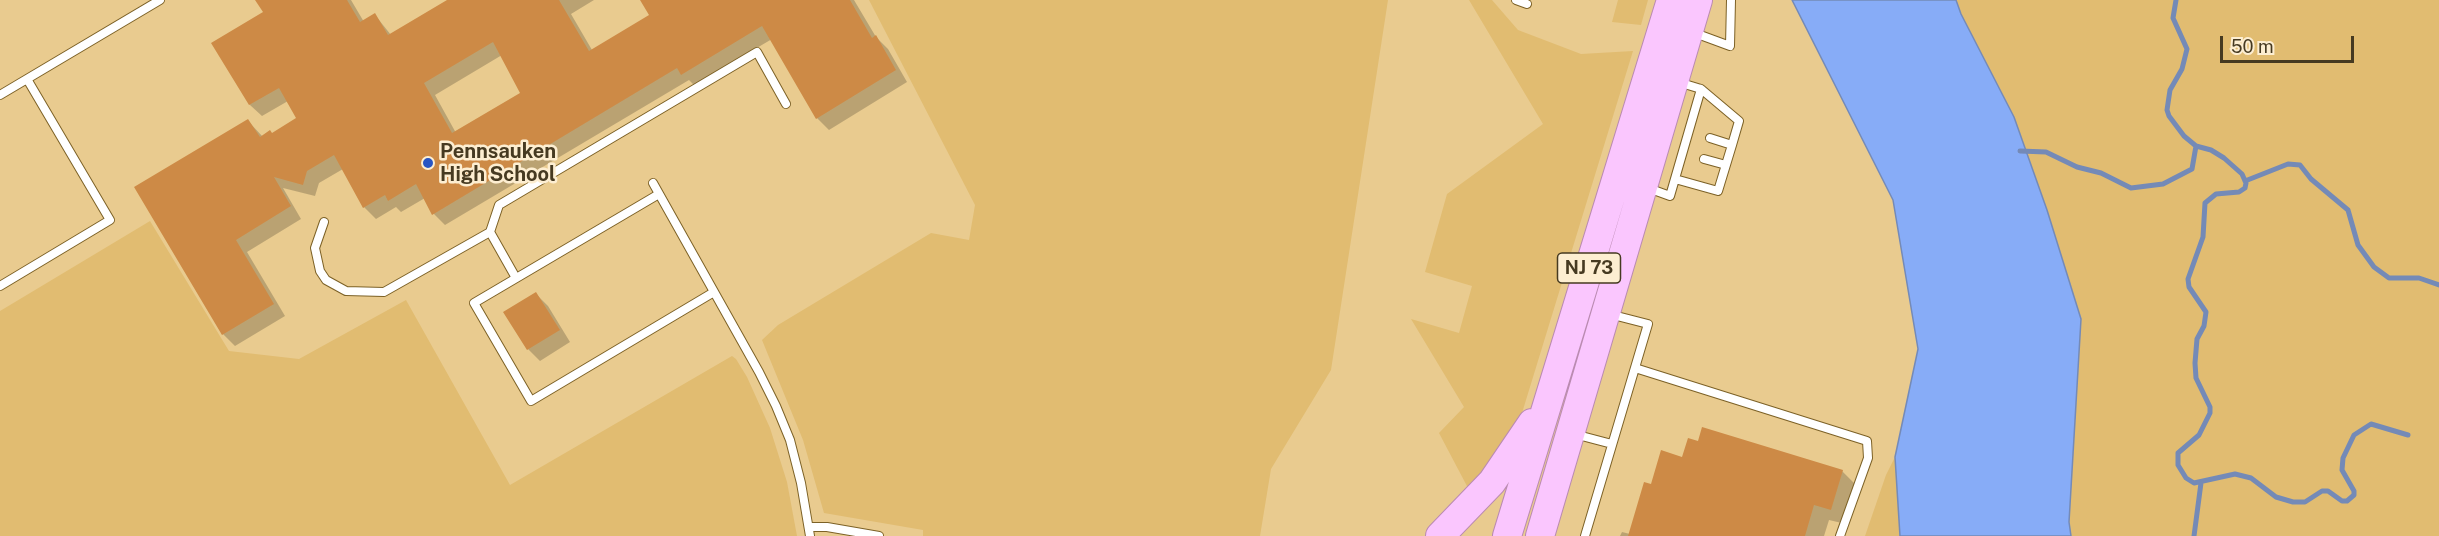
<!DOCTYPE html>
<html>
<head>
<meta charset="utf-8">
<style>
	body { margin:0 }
	#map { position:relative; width:2439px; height:536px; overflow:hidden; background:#e9cb8f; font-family:"Public Sans",sans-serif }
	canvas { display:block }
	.scale { position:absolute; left:2220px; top:36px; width:134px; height:27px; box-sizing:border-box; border:3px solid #463a21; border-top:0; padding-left:8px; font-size:18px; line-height:21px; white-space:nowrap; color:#463a21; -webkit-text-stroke:4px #fdeed1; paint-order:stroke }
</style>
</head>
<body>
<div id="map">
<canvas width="2439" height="536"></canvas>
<div class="scale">50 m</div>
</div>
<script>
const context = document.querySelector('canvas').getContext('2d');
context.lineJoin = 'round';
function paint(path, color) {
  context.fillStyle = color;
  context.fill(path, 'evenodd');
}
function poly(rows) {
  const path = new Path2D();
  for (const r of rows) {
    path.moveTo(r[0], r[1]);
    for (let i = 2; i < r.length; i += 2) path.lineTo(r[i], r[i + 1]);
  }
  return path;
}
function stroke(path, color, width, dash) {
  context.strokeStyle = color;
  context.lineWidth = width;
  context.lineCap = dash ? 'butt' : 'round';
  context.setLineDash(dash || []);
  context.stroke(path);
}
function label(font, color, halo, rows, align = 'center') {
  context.font = font + ' "Public Sans",sans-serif';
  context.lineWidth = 5;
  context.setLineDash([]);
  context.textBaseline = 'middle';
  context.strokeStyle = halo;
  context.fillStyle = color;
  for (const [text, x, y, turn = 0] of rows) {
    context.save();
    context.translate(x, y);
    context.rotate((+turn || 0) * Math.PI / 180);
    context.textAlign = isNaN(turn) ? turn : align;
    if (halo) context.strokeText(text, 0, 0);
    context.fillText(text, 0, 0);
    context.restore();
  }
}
paint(poly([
	[869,0,1388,0,1331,370,1271,469,1260,536,923,536,923,530,824,513,803,440,762,340,778,325,931,233,969,240,975,205],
	[1469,0,1492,0,1518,30,1581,54,1633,51,1522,413,1501,455,1468,488,1439,433,1464,407,1411,319,1459,333,1472,286,1425,272,1447,194,1543,124],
	[1618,0,1648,0,1641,25,1612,22],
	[1956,0,2439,0,2439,536,2071,536,2069,522,2081,319,2047,210,2014,117,1961,14],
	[150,221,229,351,299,359,406,300,510,485,732,356,736,359,747,377,770,428,787,482,797,536,0,536,0,311],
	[1895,457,1900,536,1865,536,1886,475]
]), '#e1bc71');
const water = poly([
	[1792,0,1956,0,1961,14,2014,117,2047,210,2081,319,2069,522,2071,536,1900,536,1895,457,1918,349,1893,200,1792,0]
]);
paint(water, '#87acf7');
stroke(water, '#748ab7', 1.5);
paint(poly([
	[257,0,351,0,364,22,375,15,391,35,449,0,594,0,571,14,592,50,651,16,641,0,854,0,876,37,888,49,907,82,829,130,817,118,772,39,694,85,689,80,445,225,434,214,425,198,401,212,396,207,376,219,364,207,343,169,319,183,315,196,283,188,301,219,247,252,285,316,235,346,223,334,248,121,263,137,272,134,299,119,288,101,262,116,250,105,213,44,265,13],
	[502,55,522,93,456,133,435,95],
	[536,294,548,306,570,342,540,361,528,349],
	[1683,459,1842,471,1857,486,1846,524,1829,520,1824,536,1620,536,1622,532,1630,534,1652,486]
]), '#0003');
stroke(poly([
	[2176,0,2173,18,2187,49,2182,69,2170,90,2167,110,2169,116,2184,136,2196,146,2211,150,2224,158,2242,174,2246,183,2245,188,2239,192,2216,194,2205,203,2203,237,2188,279,2189,287,2206,312,2204,326,2197,339,2195,363,2196,378,2210,407,2210,413,2199,435,2178,453,2178,465,2186,478,2194,483,2235,474,2251,478,2276,497,2293,502,2305,502,2322,491,2328,491,2342,501,2347,501,2354,495,2354,491,2342,470,2343,458,2354,435,2371,424,2408,435],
	[2020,151,2046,152,2077,167,2101,173,2131,188,2163,184,2192,169,2196,146],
	[2245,181,2288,164,2300,165,2311,179,2348,210,2358,245,2374,267,2389,278,2419,278,2439,285],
	[2194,536,2201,483]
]), '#748ab7', 5);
paint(poly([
	[255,0,347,0,360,22,375,13,388,35,447,0,559,0,589,51,649,15,640,0,850,0,872,38,876,35,896,70,816,119,762,26,681,75,677,68,432,215,416,184,388,201,385,195,363,208,334,155,307,171,303,185,274,177,291,206,236,240,274,304,222,335,134,187,248,119,260,137,270,130,272,133,296,118,279,88,249,105,211,43,263,12],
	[493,42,520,93,452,133,424,83],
	[536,292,560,330,527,350,503,312],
	[1702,427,1843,470,1831,510,1814,505,1805,536,1628,536,1644,482,1651,484,1661,450,1682,457,1688,438,1698,441]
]), '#cd8a46');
const service = poly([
	[1516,0,1527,4],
	[1692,32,1730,46,1731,0],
	[0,95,160,0],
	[1710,138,1732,145],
	[1704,159,1726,165],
	[1675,179,1718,191,1732,145,1739,121,1701,89],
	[653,183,759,372,776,406,790,440,801,483,810,536],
	[1648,188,1670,196,1701,89,1678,82],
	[659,194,474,303,531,401,714,292],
	[324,222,315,248,320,271,326,280,346,291,384,292,490,232,516,278],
	[490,232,499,205,757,52,786,104],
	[0,286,110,220,27,79],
	[1635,368,1867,441,1868,458,1840,536],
	[1574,434,1612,444],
	[809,527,827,527,879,536],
	[1585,536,1648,324,1609,314]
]);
const trunk = poly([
	[1440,536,1492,482,1532,423],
	[1507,536,1671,0],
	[1540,536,1698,0]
]);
stroke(service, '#7c6126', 10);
stroke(trunk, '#ba8bb1', 30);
stroke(service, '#fff', 8);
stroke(trunk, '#fac6fe', 28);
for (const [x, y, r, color] of [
	[428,163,6,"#2855c3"]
]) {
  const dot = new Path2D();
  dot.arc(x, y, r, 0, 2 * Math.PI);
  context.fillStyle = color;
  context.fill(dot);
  stroke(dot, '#fdeed1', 2);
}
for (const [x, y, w] of [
	[1589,268,63]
]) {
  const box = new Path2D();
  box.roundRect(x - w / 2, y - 15, w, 30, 4.5);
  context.fillStyle = '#fdeed1';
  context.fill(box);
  stroke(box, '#463a21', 1.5);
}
label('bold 18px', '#463a21', null, [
	["NJ 73",1589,268]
]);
label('bold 20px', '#463a21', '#fdeed1', [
	["Pennsauken",440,152],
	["High School",440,175]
], 'left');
</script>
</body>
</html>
